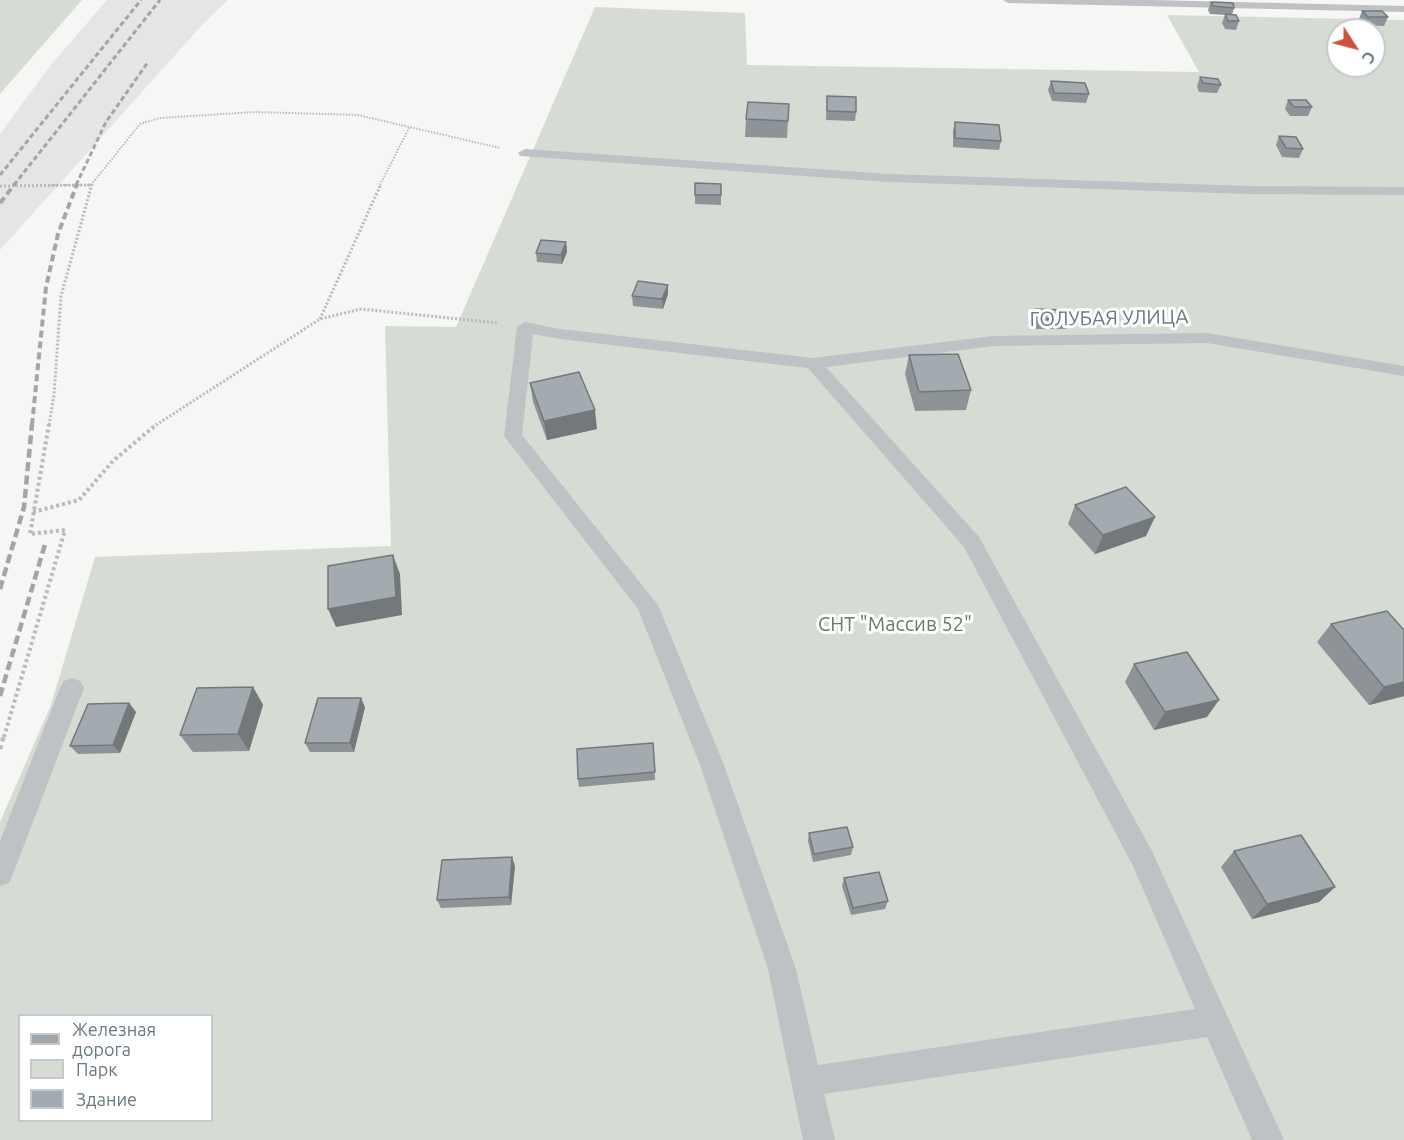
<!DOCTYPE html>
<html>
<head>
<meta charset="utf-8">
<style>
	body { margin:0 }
	#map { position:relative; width:1404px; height:1140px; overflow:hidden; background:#f6f6f4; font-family:Ubuntu,sans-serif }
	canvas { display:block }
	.legend { position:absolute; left:18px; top:1014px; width:195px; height:108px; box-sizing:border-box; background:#fff; border:2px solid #c3c9cd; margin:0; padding:8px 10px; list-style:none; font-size:18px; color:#697881 }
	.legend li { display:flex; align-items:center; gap:12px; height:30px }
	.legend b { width:30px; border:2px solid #c3c9cd }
	.north { position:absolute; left:1326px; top:18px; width:60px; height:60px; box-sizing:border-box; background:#fff; border:2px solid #c3c9cd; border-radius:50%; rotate:126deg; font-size:16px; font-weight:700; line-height:24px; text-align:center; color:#697881 }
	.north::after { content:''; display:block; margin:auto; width:21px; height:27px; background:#cc543e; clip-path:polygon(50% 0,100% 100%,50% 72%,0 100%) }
</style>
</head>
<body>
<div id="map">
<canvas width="1404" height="1140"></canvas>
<ul class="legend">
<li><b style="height:8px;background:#a0a6aa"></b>Железная дорога</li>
<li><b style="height:16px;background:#d6dbd3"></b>Парк</li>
<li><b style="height:16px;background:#a4abb0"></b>Здание</li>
</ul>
<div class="north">С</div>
</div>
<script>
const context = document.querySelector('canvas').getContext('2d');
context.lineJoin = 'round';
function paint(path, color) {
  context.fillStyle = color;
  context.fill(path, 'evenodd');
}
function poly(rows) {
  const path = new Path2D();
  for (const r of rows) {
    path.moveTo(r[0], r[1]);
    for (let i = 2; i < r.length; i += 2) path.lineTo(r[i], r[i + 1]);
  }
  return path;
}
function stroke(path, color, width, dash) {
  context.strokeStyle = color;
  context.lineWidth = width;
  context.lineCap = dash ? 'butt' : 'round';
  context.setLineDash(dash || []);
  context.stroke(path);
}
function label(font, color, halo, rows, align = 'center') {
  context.font = font + ' Ubuntu,sans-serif';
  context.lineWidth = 6;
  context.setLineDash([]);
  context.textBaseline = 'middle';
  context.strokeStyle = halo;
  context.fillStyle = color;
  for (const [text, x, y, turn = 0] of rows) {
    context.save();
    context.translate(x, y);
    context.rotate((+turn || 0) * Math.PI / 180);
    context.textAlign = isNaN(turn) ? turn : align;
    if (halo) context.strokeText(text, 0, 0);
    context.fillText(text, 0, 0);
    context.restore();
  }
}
paint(poly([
	[107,0,228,0,202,25,0,250,0,134,50,66]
]), '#e4e5e4');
paint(poly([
	[0,0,82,0,0,94],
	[595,7,745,13,747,65,1199,72,1167,15,1404,20,1404,1140,0,1140,0,822,51,705,95,557,391,546,385,326,456,327],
	[1338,30,1374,30,1374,66,1338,66],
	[20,1016,212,1016,212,1120,20,1120]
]), '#d6dbd3');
stroke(poly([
	[51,185,91,185],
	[91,185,140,124,160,118,255,112,358,115,500,148],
	[380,185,410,126]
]), '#b8bbbd', 2, [1.5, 1.5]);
stroke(poly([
	[0,186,91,185],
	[320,319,381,184],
	[49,425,54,395,61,296,92,184],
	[156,425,320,319,361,309,498,323]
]), '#b8bbbd', 3, [2, 2]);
stroke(poly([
	[33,512,79,500,113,461,157,424],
	[4,737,65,530,30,534,49,424]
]), '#b8bbbd', 4, [3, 3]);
stroke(poly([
	[0,749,4,735]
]), '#b8bbbd', 4.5, [4, 4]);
paint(poly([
	[1003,0,1153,0,1404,6,1404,12,1008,3,1003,0],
	[525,149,889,174,1248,186,1404,187,1404,195,1248,194,889,182,520,156,518,153,525,149],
	[525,322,560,329,813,358,993,336,1207,333,1404,366,1404,376,1207,343,993,346,826,367,979,537,1151,849,1284,1140,1252,1140,1207,1037,824,1094,835,1140,803,1140,768,969,700,765,638,609,504,436,517,327,525,322],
	[533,334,560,339,808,368,964,547,1133,866,1195,1009,818,1065,796,969,724,765,658,605,522,435,533,334],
	[72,678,80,681,84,688,13,874,9,883,0,886,0,841,60,688,64,681,72,678]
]), '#bec2c5');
stroke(poly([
	[0,175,141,0],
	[14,185,160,0],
	[76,185,106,122,148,62]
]), '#a0a6aa', 3, [5, 3]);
stroke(poly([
	[0,203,15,184],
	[32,425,46,287,58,234,77,184]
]), '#a0a6aa', 4, [7, 4]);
stroke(poly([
	[0,589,24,507,32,424],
	[0,696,46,541]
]), '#a0a6aa', 4.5, [9, 4.5]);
paint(poly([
	[1211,2,1234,8,1232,15,1239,21,1236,30,1225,29,1222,23,1225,15,1210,14,1208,10],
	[1362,11,1388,17,1384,26,1364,25,1359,19],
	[1200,77,1221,85,1217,93,1199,92,1197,86],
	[1051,81,1089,94,1086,103,1052,101,1048,90],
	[827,96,856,112,855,121,826,120],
	[1288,100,1312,107,1308,116,1290,116,1285,109],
	[789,104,787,138,745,137,746,119],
	[955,122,1001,141,999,150,953,147,953,131],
	[1279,136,1303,149,1299,158,1282,157,1276,145],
	[721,184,721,205,695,204,695,195],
	[566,242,567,252,562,264,537,262,536,253],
	[668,285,668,294,663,309,633,306,632,296],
	[1036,309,1069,319,1066,329,1036,329,1033,319],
	[909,355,971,390,966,410,915,411,905,374],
	[530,383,597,429,547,440,533,402],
	[1075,505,1146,536,1095,554,1068,524],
	[1331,624,1404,696,1369,705,1317,642],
	[1134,664,1207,717,1154,730,1125,682],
	[253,687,263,705,249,751,193,752,180,735],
	[129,703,136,712,120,753,78,754,70,746],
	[365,707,354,752,310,752,305,743],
	[653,743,655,780,579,787,578,779],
	[809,833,853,847,851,855,813,862,808,841],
	[1234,851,1335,887,1319,902,1252,919,1221,867],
	[515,866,511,905,441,908,437,900],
	[844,878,888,901,885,909,851,915,842,886]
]), '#8d9397');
paint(poly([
	[566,242,567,252,562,264,561,255],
	[668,285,668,294,663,309,662,299],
	[595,410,597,429,547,440,544,421],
	[1155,517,1146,536,1095,554,1103,535],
	[393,555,400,574,402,615,336,627,328,609],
	[1404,682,1404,696,1369,705,1384,687],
	[253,687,263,705,249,751,238,734],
	[361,698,365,707,354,752,350,743],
	[1219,700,1207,717,1154,730,1165,712],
	[129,703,136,712,120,753,113,745],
	[512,857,515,866,511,905,509,897],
	[1335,887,1319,902,1252,919,1267,904]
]), '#73787b');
const building = poly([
	[1211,2,1233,3,1234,8,1213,6,1211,2],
	[1362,11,1382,11,1388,17,1368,17,1362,11],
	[1225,14,1236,15,1239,21,1228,21,1225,14],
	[1200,77,1218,79,1221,85,1203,83,1200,77],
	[1051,81,1085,83,1089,94,1054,93,1051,81],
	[827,96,856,97,856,112,827,111,827,96],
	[1288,100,1306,100,1312,107,1294,107,1288,100],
	[748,102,789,104,788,121,746,119,748,102],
	[955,122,999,125,1001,141,955,138,955,122],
	[1279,136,1296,137,1303,149,1286,148,1279,136],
	[695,183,721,184,721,195,695,195,695,183],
	[541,240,566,242,561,255,536,253,541,240],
	[638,281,668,285,662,299,632,296,638,281],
	[1036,309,1066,310,1069,319,1039,319,1036,309],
	[958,354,971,390,919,392,909,355,958,354],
	[579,372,595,410,544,421,530,383,579,372],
	[1126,487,1155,517,1103,535,1075,505,1126,487],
	[393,555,396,597,328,609,328,566,393,555],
	[1387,611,1404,630,1404,682,1384,687,1331,624,1387,611],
	[1187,652,1219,700,1165,712,1134,664,1187,652],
	[253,687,238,734,180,735,197,688,253,687],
	[318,698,361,698,350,743,305,743,318,698],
	[129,703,113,745,70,746,88,704,129,703],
	[653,743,655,772,578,779,577,749,653,743],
	[847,827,853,847,814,854,809,833,847,827],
	[1301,835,1335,887,1267,904,1234,851,1301,835],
	[512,857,509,897,437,900,442,860,512,857],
	[879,872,888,901,853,908,844,878,879,872]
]);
paint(building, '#a4abb0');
stroke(building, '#73787b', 1.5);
label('20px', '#697881', '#fff', [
	["ГОЛУБАЯ УЛИЦА",1109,318,-1]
]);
label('20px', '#6c7967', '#fff', [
	["СНТ \"Массив 52\"",895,624]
]);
</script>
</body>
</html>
